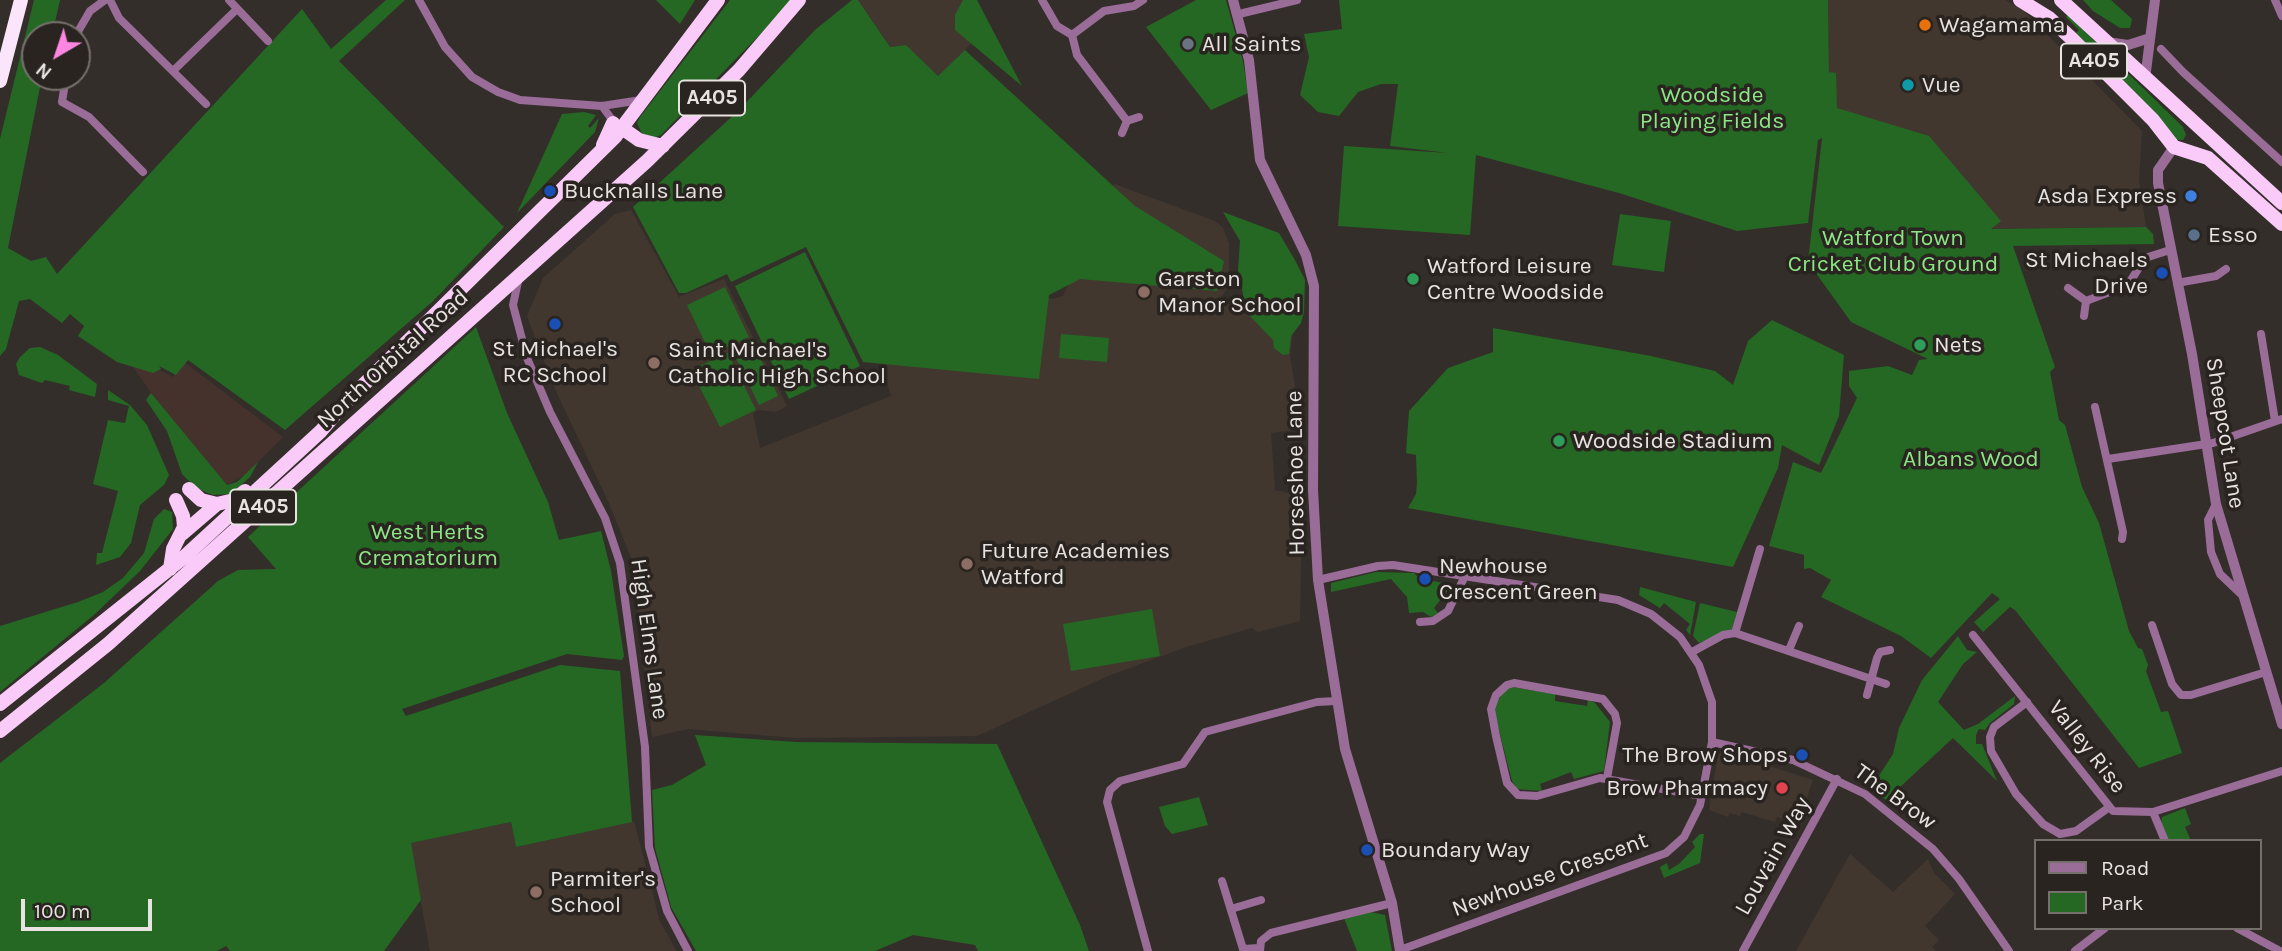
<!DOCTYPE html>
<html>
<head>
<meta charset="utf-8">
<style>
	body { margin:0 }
	#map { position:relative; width:2282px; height:951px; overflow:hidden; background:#342e2a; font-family:Karla,sans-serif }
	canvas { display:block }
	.legend { position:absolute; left:2034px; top:839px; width:228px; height:91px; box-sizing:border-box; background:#2a2420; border:2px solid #76706d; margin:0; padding:9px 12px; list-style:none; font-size:21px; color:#e7e3e0 }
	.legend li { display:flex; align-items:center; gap:14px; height:35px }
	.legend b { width:35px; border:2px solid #76706d }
	.north { position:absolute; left:21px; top:21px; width:70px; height:70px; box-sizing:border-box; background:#2a2420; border:2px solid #76706d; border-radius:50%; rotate:219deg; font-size:19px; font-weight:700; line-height:28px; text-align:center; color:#e7e3e0 }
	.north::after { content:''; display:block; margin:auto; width:24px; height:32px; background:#fd86e3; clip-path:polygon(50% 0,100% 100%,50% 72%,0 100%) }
	.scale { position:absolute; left:21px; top:899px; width:131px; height:32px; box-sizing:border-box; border:4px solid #e7e3e0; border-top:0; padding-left:9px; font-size:21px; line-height:24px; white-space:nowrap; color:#e7e3e0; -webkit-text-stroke:5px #2a2420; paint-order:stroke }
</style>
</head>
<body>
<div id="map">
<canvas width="2282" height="951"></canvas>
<ul class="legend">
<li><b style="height:9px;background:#9a6c98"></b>Road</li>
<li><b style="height:19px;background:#246823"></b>Park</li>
</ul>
<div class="north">N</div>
<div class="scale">100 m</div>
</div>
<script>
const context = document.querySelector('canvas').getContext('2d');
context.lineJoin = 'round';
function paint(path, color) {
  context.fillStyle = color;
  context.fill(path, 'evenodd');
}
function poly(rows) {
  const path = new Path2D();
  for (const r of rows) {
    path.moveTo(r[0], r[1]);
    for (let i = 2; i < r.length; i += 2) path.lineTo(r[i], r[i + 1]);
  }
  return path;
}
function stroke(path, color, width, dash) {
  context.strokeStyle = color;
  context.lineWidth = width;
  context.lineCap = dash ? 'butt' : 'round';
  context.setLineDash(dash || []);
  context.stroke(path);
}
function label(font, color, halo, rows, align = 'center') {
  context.font = font + ' Karla,sans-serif';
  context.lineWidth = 7;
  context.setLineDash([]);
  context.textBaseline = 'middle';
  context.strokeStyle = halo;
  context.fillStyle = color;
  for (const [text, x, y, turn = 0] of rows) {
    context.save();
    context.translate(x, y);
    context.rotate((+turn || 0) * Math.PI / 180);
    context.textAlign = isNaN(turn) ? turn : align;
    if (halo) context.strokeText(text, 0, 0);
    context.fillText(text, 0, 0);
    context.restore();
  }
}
paint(poly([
	[858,0,971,0,971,44,938,76,906,45,890,47],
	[1828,0,2005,0,2023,10,2142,131,2139,181,2146,227,1978,229,1833,122,1835,73,1829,73],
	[1114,184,1215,221,1223,228,1229,243,1229,285,1220,299,1250,316,1293,330,1290,356,1302,429,1271,433,1275,490,1302,496,1300,621,1258,632,1252,628,1186,647,1108,676,977,736,796,738,688,729,652,737,632,560,608,501,554,387,527,316,543,278,615,214,631,210,679,297,724,279,787,406,776,412,759,410,753,413,760,448,891,396,884,371,884,348,955,267,1053,299,1063,296],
	[1723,751,1813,780,1798,824,1777,817,1775,822,1742,812,1740,816,1730,813,1728,817,1709,810,1718,755],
	[634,821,660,922,677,951,430,951,410,843,511,822,516,847],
	[1850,854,1893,892,1928,859,1934,873,1955,894,1925,926,1939,940,1932,947,1936,951,1796,951]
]), '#42372f');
paint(poly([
	[140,360,173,377,184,362,283,437,246,474,227,485,151,393,134,368]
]), '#45322c');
paint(poly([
	[34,0,60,0,52,35,35,35,35,77,42,77,8,248,31,261,46,257,57,274,302,9,331,49,386,0,405,0,339,61,504,227,433,301,285,430,188,360,176,375,159,366,161,369,153,373,117,362,78,336,84,326,70,314,62,323,30,299,19,301,6,349,0,356,0,139],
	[656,0,695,0,680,24],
	[730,0,794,0,661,135,653,138,642,134,637,123,640,117],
	[852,0,858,0,890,47,906,45,938,76,965,50,1135,206,1224,261,1217,291,1080,279,1049,295,1039,379,863,362,806,247,731,282,727,274,686,293,679,293,633,207,738,111,815,30],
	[963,0,977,0,1022,86,955,30,955,15],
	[1196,0,1226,0,1243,61,1248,93,1211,110,1146,27],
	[1339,0,1828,0,1829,72,1836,73,1837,108,1929,136,2001,221,1991,229,2146,227,2153,234,2154,244,2013,246,2055,367,2050,372,2059,420,2065,425,2082,487,2099,523,2129,631,2138,648,2142,649,2148,665,2146,671,2161,712,2168,711,2182,753,2139,768,2015,610,2010,607,1983,632,1974,622,2000,599,1992,593,1931,658,1901,636,1821,597,1831,580,1810,568,1804,569,1804,555,1769,546,1793,462,1821,473,1857,398,1849,386,1849,371,1888,366,1912,375,1919,360,1928,359,1851,322,1808,262,1822,138,1818,140,1808,223,1737,231,1619,193,1476,155,1470,235,1338,226,1344,146,1448,153,1390,146,1398,84,1381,84,1358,92,1339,116,1318,112,1300,95,1309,57,1304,34,1342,29],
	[2083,0,2111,0,2132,19,2130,28,2120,28,2093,11],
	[2068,15,2183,127,2186,135,2183,140,2176,140,2074,35,2079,30,2066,17],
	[584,112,596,115,588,126,590,128,599,118,595,132,517,213,562,114],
	[1223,212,1279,233,1296,262,1305,280,1304,312,1301,323,1291,336,1289,354,1283,355,1274,348,1273,340,1247,313,1238,270,1240,241],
	[1620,214,1671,221,1664,272,1612,265],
	[805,252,860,366,789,399,735,286],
	[725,287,749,337,711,355,687,305],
	[1772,320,1844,355,1839,416,1819,465,1782,445,1778,468,1733,567,1408,508,1416,494,1417,483,1416,455,1406,453,1409,411,1448,368,1493,352,1493,328,1651,356,1715,371,1733,385,1748,341],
	[476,327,507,413,548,502,559,540,601,531,611,571,624,656,622,660,567,654,402,709,406,716,560,665,620,671,632,822,516,847,511,822,411,843,421,900,384,951,230,951,226,946,217,951,0,951,0,763,104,683,218,581,238,570,276,569,248,537],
	[1061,334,1109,338,1107,362,1059,358],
	[752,340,778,396,759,405,732,350],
	[40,347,58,355,93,381,97,384,95,397,69,390,70,386,45,380,42,383,19,375,16,364,20,357,30,348],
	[728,353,756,410,720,427,691,370],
	[108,390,130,405,147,425,169,475,164,485,140,505,131,543,120,557,96,565,97,553,102,553,118,491,93,484,108,420,125,423,129,406,108,400],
	[151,393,227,485,237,482,258,462,250,477,231,494,213,495,196,488,182,474,167,431,146,400],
	[164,509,172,512,173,529,140,571,95,614,0,692,0,626,78,602,103,592,123,578,144,553,154,519],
	[1376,572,1414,573,1419,578,1457,586,1455,592,1448,590,1434,608,1438,613,1431,617,1423,612,1409,613,1407,597,1391,579,1331,592,1331,583],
	[1640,587,1696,602,1690,635,1686,630,1690,624,1664,603,1660,608,1639,595],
	[1700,603,1737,612,1732,629,1699,643,1693,636],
	[1152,609,1160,656,1071,671,1063,624],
	[1958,636,1967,650,1977,652,1963,664,1938,702,1964,730,1978,724,2015,696,2014,704,1990,723,1985,730,1979,729,1976,735,1976,744,1982,744,1997,781,1953,738,1886,800,1871,788,1893,754,1899,728,1922,680],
	[1512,687,1555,694,1555,701,1587,706,1588,699,1595,703,1610,722,1604,771,1574,779,1571,772,1540,784,1542,791,1517,789,1512,781,1495,715,1495,706,1503,691],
	[695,735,796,742,997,744,1080,925,1089,951,978,951,975,945,913,935,875,951,696,951,671,907,655,848,652,790,672,785,706,765],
	[1199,797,1208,825,1172,834,1165,826,1159,807],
	[2185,808,2191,824,2185,827,2191,841,2168,841,2161,824,2162,817],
	[1700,834,1704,834,1700,863,1664,878,1660,867,1667,863,1669,870,1679,864,1695,847,1692,842],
	[1371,912,1385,915,1392,951,1357,951,1344,918]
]), '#246823');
stroke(poly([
	[110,0,119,18,206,104],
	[229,0,268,41],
	[419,0,445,47,472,77,498,92,520,100,602,106,641,100],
	[1042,0,1057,26,1072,35,1077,55,1127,121,1122,133],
	[2275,0,2282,16],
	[1239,14,1297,0],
	[76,35,90,11,105,0],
	[1072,35,1104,11,1134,6,1143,0],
	[2161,49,2183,72,2282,162],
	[173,71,237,9],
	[66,77,62,102,89,117,143,172],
	[602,106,616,125],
	[1127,121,1139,117],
	[519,277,513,305,527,358,550,412,605,518,620,563,645,747,649,847,667,911,688,951],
	[2177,283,2216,276,2226,269],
	[2068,288,2086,301,2084,316],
	[2086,301,2128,285,2145,258,2170,250],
	[2261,334,2275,421],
	[2095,407,2123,532,2122,539],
	[2108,459,2213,443,2282,419],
	[2216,504,2208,520,2211,552,2220,574,2241,594],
	[1318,580,1378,566,1393,565,1618,600,1651,614,1680,637,1699,665,1712,702,1712,742,1700,805,1684,837,1666,853,1400,950],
	[1420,622,1433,621,1448,611,1465,576],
	[2152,625,2172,684,2181,695,2191,695,2266,672],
	[1735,633,1760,549],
	[1973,635,2113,811,2153,812,2282,771],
	[1789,650,1799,626],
	[1692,652,1723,635,1735,633,1886,684],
	[1867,695,1877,658,1880,652,1890,650],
	[2027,702,1994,727,1990,737,1991,751,2016,794,2043,824,2060,834,2076,831,2108,808],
	[1712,742,1793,760,1865,794,1933,849,1959,879,2009,951],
	[1607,778,1617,723,1615,714,1603,699,1514,683,1507,685,1496,695,1491,709,1496,736,1507,783,1518,795,1537,796,1600,778,1702,796],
	[2153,812,2165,841],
	[1222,881,1243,949,1259,948],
	[1231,909,1261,900],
	[2237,928,2280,951],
	[1148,951,1107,802,1110,790,1120,781,1183,764,1205,732,1317,702,1336,701],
	[1260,951,1261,941,1271,933,1392,903],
	[1743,951,1837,779],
	[2075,951,2105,928]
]), '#9a6c98', 8);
stroke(poly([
	[1233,0,1249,60,1260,160,1306,255,1314,286,1313,490,1318,580,1345,749,1392,903,1400,951],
	[2107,42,2128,45,2150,38],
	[2145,79,2155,0],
	[2174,147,2158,170,2158,183,2192,354,2216,504,2282,724]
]), '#9a6c98', 10);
stroke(poly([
	[2020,0,2049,18,2070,37,2153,120,2174,147,2208,158,2282,224],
	[2061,0,2282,203],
	[622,128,639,140,663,146],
	[603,145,613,123],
	[189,489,201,500,217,504,234,500,245,491],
	[182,534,217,504],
	[170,569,173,549,184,527,183,516,176,500],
	[0,704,183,558,321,431,346,402,615,137,718,0],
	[0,731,108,644,647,161,739,70,799,0]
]), '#facaf9', 14);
stroke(poly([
	[0,81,21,0]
]), '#fbe5fa', 14);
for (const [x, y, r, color] of [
	[1925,25,7,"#e8710a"],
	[1188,44,7,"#6b7280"],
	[1908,85,7,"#0f9aa8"],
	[550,191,7,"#1a4fb4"],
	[2191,196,7,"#3f7fe0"],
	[2194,235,7,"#5c6f8a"],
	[2162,273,7,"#1a4fb4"],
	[1413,279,7,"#2e9e5b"],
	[1144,292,7,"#8d6e63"],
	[555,324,7,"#1a4fb4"],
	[1920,345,7,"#2e9e5b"],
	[654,363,7,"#8d6e63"],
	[1559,441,7,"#2e9e5b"],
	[967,564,7,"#8d6e63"],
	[1425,579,7,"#1a4fb4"],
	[1802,755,7,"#1a4fb4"],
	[1782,788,7,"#e0444e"],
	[1367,850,7,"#1a4fb4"],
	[536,892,7,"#8d6e63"]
]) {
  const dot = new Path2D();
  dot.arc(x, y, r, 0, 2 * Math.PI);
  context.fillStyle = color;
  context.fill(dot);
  stroke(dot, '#2a2420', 2.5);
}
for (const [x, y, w] of [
	[2094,61,66],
	[712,98,66],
	[263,507,66]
]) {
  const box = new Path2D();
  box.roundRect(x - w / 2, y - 17.5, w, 35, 5);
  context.fillStyle = '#2a2420';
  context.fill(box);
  stroke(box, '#e7e3e0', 2);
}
label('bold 21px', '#e7e3e0', null, [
	["A405",2094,61],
	["A405",712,98],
	["A405",263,507]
]);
label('23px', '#e7e3e0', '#2a2420', [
	["Wagamama",1939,25],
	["All Saints",1202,44],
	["Vue",1922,85],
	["Bucknalls Lane",564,191],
	["Asda Express",2177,196,"right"],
	["Esso",2208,235],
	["St Michaels",2148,260,"right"],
	["Drive",2148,286,"right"],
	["Watford Leisure",1427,266],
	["Centre Woodside",1427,292],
	["Garston",1158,279],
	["Manor School",1158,305],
	["Nets",1934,345],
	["St Michael's",555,349,"center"],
	["RC School",555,375,"center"],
	["Saint Michael's",668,350],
	["Catholic High School",668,376],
	["Woodside Stadium",1573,441],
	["Future Academies",981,551],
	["Watford",981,577],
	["Newhouse",1439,566],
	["Crescent Green",1439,592],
	["The Brow Shops",1788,755,"right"],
	["Brow Pharmacy",1768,788,"right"],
	["Boundary Way",1381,850],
	["Parmiter's",550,879],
	["School",550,905]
], 'left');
label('23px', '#8be786', '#2a2420', [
	["Woodside",1712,95],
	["Playing Fields",1712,121],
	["Watford Town",1893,238],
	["Cricket Club Ground",1893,264],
	["Albans Wood",1971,459],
	["West Herts",428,532],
	["Crematorium",428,558]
]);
label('23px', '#e7e3e0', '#2a2420', [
	["North Orbital Road",393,359,-42],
	["Sheepcot Lane",2225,433,81],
	["Horseshoe Lane",1296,473,-91],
	["High Elms Lane",649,639,82],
	["Valley Rise",2087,747,52],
	["The Brow",1895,797,36],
	["Louvain Way",1773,856,-61],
	["Newhouse Crescent",1550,875,-20]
]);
</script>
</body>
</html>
